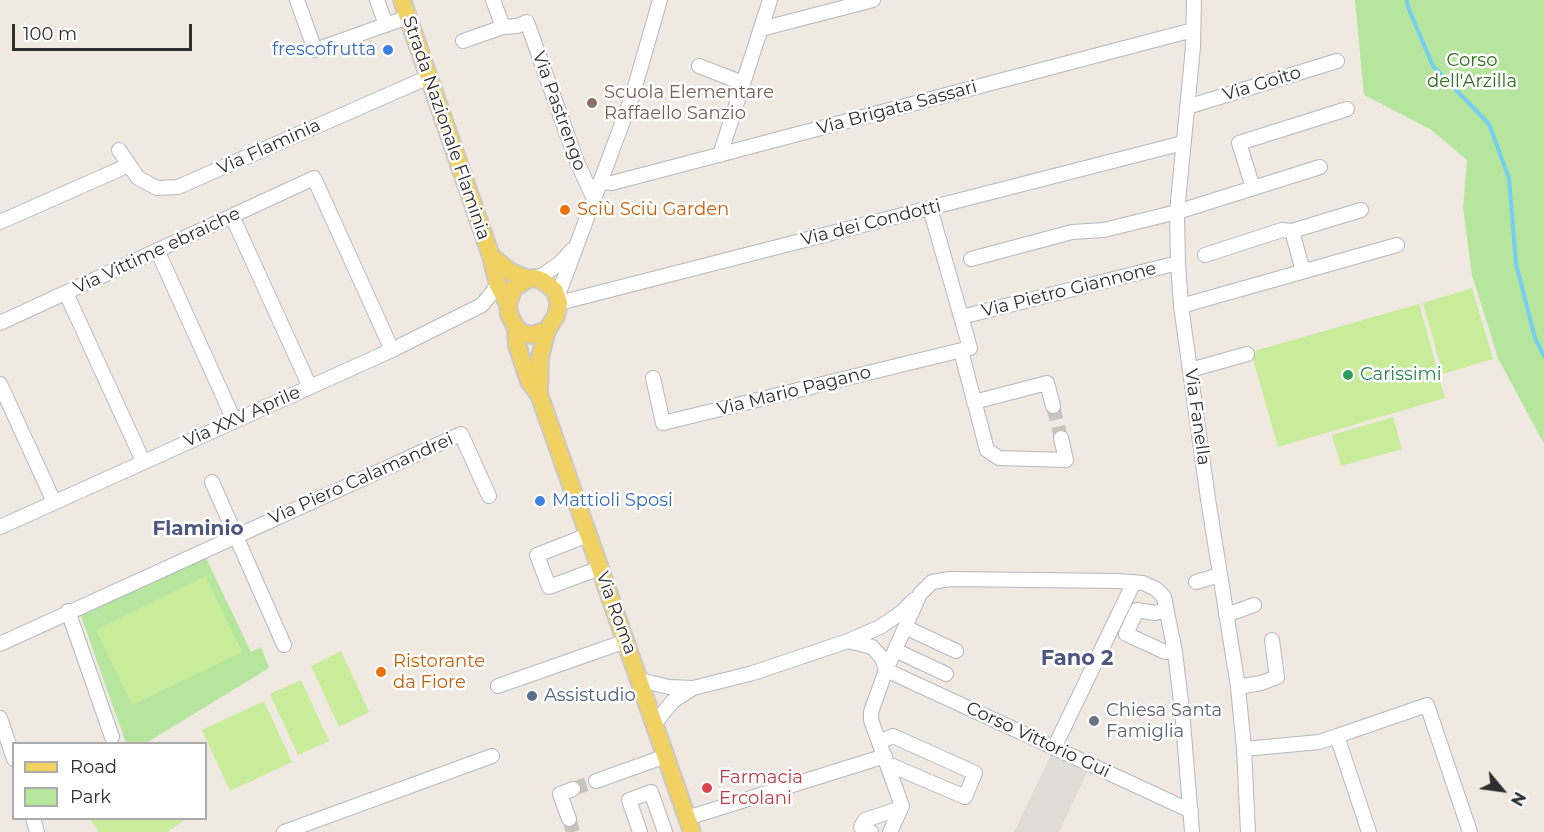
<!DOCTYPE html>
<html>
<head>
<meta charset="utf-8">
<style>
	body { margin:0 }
	#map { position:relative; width:1544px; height:832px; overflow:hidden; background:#efe9e1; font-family:Montserrat,sans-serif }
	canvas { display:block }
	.legend { position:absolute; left:12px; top:742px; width:195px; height:78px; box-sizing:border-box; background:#fff; border:2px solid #ababab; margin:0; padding:8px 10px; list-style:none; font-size:18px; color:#2e2e2e }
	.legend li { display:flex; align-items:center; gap:12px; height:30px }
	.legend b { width:30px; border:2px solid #ababab }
	.north { position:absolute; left:1472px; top:760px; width:60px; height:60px; -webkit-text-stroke:4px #fff; paint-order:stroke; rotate:119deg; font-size:16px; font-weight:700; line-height:24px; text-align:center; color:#2e2e2e }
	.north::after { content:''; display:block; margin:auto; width:21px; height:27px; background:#2e2e2e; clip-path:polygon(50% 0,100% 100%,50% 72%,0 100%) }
	.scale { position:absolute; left:12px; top:24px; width:180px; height:27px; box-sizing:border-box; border:3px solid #2e2e2e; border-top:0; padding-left:8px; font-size:18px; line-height:21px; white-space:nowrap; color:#2e2e2e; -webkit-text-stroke:4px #fff; paint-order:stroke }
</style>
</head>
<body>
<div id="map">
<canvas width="1544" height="832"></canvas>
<ul class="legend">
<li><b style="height:8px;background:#f2d163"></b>Road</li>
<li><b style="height:16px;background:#b6e59e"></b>Park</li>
</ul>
<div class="north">N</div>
<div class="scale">100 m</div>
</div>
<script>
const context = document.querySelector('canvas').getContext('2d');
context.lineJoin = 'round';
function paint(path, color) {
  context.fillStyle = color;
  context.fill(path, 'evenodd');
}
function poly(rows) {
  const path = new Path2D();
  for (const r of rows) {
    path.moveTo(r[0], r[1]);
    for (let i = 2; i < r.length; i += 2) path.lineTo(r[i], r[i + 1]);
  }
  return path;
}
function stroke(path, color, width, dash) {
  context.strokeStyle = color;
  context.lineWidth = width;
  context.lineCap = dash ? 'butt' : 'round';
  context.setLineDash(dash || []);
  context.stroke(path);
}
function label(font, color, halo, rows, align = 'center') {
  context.font = font + ' Montserrat,sans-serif';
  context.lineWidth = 5;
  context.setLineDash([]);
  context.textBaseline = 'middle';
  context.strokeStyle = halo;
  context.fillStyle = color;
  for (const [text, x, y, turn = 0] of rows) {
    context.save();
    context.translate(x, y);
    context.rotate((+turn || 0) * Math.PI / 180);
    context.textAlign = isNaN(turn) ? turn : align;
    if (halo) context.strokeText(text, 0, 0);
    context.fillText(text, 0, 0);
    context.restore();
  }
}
paint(poly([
	[1355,0,1544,0,1544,444,1498,358,1472,275,1463,208,1467,160,1430,129,1364,95],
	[205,556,251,652,261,647,269,668,146,743,126,743,81,616]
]), '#b6e59e');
paint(poly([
	[1472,288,1493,359,1443,374,1423,303],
	[1419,304,1445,398,1278,447,1251,352],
	[1393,417,1402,449,1341,466,1332,435],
	[206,576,242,652,132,705,96,630],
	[341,651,369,712,339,727,311,666],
	[301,680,329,741,298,755,270,694],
	[264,701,292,762,230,791,202,730],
	[90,819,186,819,167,832,99,832]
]), '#c9ec9a');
paint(poly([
	[1054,748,1091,764,1059,832,1014,832]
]), '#dfdcd8');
stroke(poly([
	[1407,0,1408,7,1433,66,1489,124,1509,178,1516,264,1535,338,1544,356]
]), '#75cff0', 4);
stroke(poly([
	[1053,406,1061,438],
	[573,789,596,781],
	[569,819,573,832]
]), '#c8c4bd', 14, [14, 7]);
const minor = poly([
	[297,0,315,50,408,17],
	[377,0,386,25],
	[1194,0,1193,47,1177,212,1178,263,1181,306,1208,499,1238,687,1244,749,1248,832],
	[503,27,517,26,527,22,577,162,594,199],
	[761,29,873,0],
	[463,41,503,27,493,0],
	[699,66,743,83],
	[1187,107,1337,61],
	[119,150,138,178,157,188,178,187,429,77],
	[720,155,770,0],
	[600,182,612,183,1193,30],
	[1253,188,1239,143,1347,109],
	[232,216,310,387],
	[0,222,129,165],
	[1292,231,1303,271],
	[157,250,234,420],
	[1205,255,1282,230,1292,231,1361,210],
	[971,259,1072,232,1104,230,1177,212,1320,167],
	[535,278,543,275,560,263,572,250],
	[66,293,143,461],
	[557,298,632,97,660,0],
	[559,303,1183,143],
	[1181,306,1397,245],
	[961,317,1178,263],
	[0,323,314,178,392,350],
	[961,351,987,450,999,458,1066,460,1061,438],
	[1190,370,1247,354],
	[653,378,663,423,970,348,930,208],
	[0,384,54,502],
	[974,402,1047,383,1053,406],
	[212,482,284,645],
	[0,527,392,350,482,305,498,285],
	[588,535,537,555,549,587,600,568],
	[1196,582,1220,575],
	[1166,610,1155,613,1137,610,1126,634,1165,652,1175,652],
	[68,611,112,737],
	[1226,615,1254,605],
	[905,627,956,651],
	[848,641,872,647,882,658,886,670],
	[0,644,461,434,489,496],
	[895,650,946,674],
	[886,670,1191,811],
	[640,680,669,687,693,688,753,673,848,641,880,627,902,612,914,600],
	[498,686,626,641],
	[1238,687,1261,683,1277,677,1272,640],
	[0,718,14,759],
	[655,723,673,701,693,688],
	[879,742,893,736,975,773,965,797,888,764],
	[1054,748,1134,582],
	[1244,749,1319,742,1337,736],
	[596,781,666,756],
	[33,818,37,832],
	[687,818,885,756],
	[569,819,560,794,573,789],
	[284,832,492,756],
	[640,832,629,800,651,792,665,832],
	[871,832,861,827,865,820,901,808],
	[890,832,902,806,871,720,871,712,886,670,920,594,932,582,950,579,1117,581,1143,583,1156,589,1164,597,1175,652,1182,710,1192,832],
	[1369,832,1337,736,1427,705,1470,832]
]);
const major = poly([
	[402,0,491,256,498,285,508,304],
	[491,256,511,272,528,279,535,278,543,281,555,291,559,303,556,316,547,330,532,335,523,333,516,328,509,314,508,304,514,288,528,279],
	[516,328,517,345,529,381,537,392],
	[547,330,540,357,539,394,692,832]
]);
stroke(minor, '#b4b7c1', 16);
stroke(major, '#c9c9c9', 20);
stroke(minor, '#fff', 14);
stroke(major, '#f2d163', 16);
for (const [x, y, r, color] of [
	[388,50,6,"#3f7fe0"],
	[592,103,6,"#8d6e63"],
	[565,210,6,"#e8710a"],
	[1348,375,6,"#2e9e5b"],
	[540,501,6,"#3f7fe0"],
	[381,672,6,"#e8710a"],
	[532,696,6,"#5c6f8a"],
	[1094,721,6,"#6b7280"],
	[707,788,6,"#e0444e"]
]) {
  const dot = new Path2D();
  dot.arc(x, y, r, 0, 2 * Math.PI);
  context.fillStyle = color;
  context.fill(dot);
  stroke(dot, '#fff', 2);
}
label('18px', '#366cbe', '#fff', [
	["frescofrutta",376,50],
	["Mattioli Sposi",552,501,"left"]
], 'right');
label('18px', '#2c6e1b', '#fff', [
	["Corso",1472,61],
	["dell'Arzilla",1472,82]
]);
label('18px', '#2e2e2e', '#fff', [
	["Via Goito",1262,84,-17],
	["Via Brigata Sassari",897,108,-15],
	["Via Pastrengo",559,111,70],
	["Strada Nazionale Flaminia",446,128,71],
	["Via Flaminia",269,147,-24],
	["Via dei Condotti",871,223,-14],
	["Via Vittime ebraiche",157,251,-25],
	["Via Pietro Giannone",1069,290,-14],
	["Via Mario Pagano",794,391,-14],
	["Via XXV Aprile",242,417,-24],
	["Via Fanella",1197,417,82],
	["Via Piero Calamandrei",361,479,-24],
	["Via Roma",616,613,70],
	["Corso Vittorio Gui",1038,740,25]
]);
label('18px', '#785e54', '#fff', [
	["Scuola Elementare",604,93],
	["Raffaello Sanzio",604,114]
], 'left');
label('18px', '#c56008', '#fff', [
	["Sciù Sciù Garden",577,210],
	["Ristorante",393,662],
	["da Fiore",393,683]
], 'left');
label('18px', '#27864d', '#fff', [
	["Carissimi",1360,375]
], 'left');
label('18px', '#4e5e75', '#fff', [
	["Assistudio",544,696]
], 'left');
label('18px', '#5b616d', '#fff', [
	["Chiesa Santa",1106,711],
	["Famiglia",1106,732]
], 'left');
label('18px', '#be3a42', '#fff', [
	["Farmacia",719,778],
	["Ercolani",719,799]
], 'left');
label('bold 20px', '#4d5680', '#fff', [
	["Flaminio",198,529]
]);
label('bold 21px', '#4d5680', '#fff', [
	["Fano 2",1077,659]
]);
</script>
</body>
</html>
